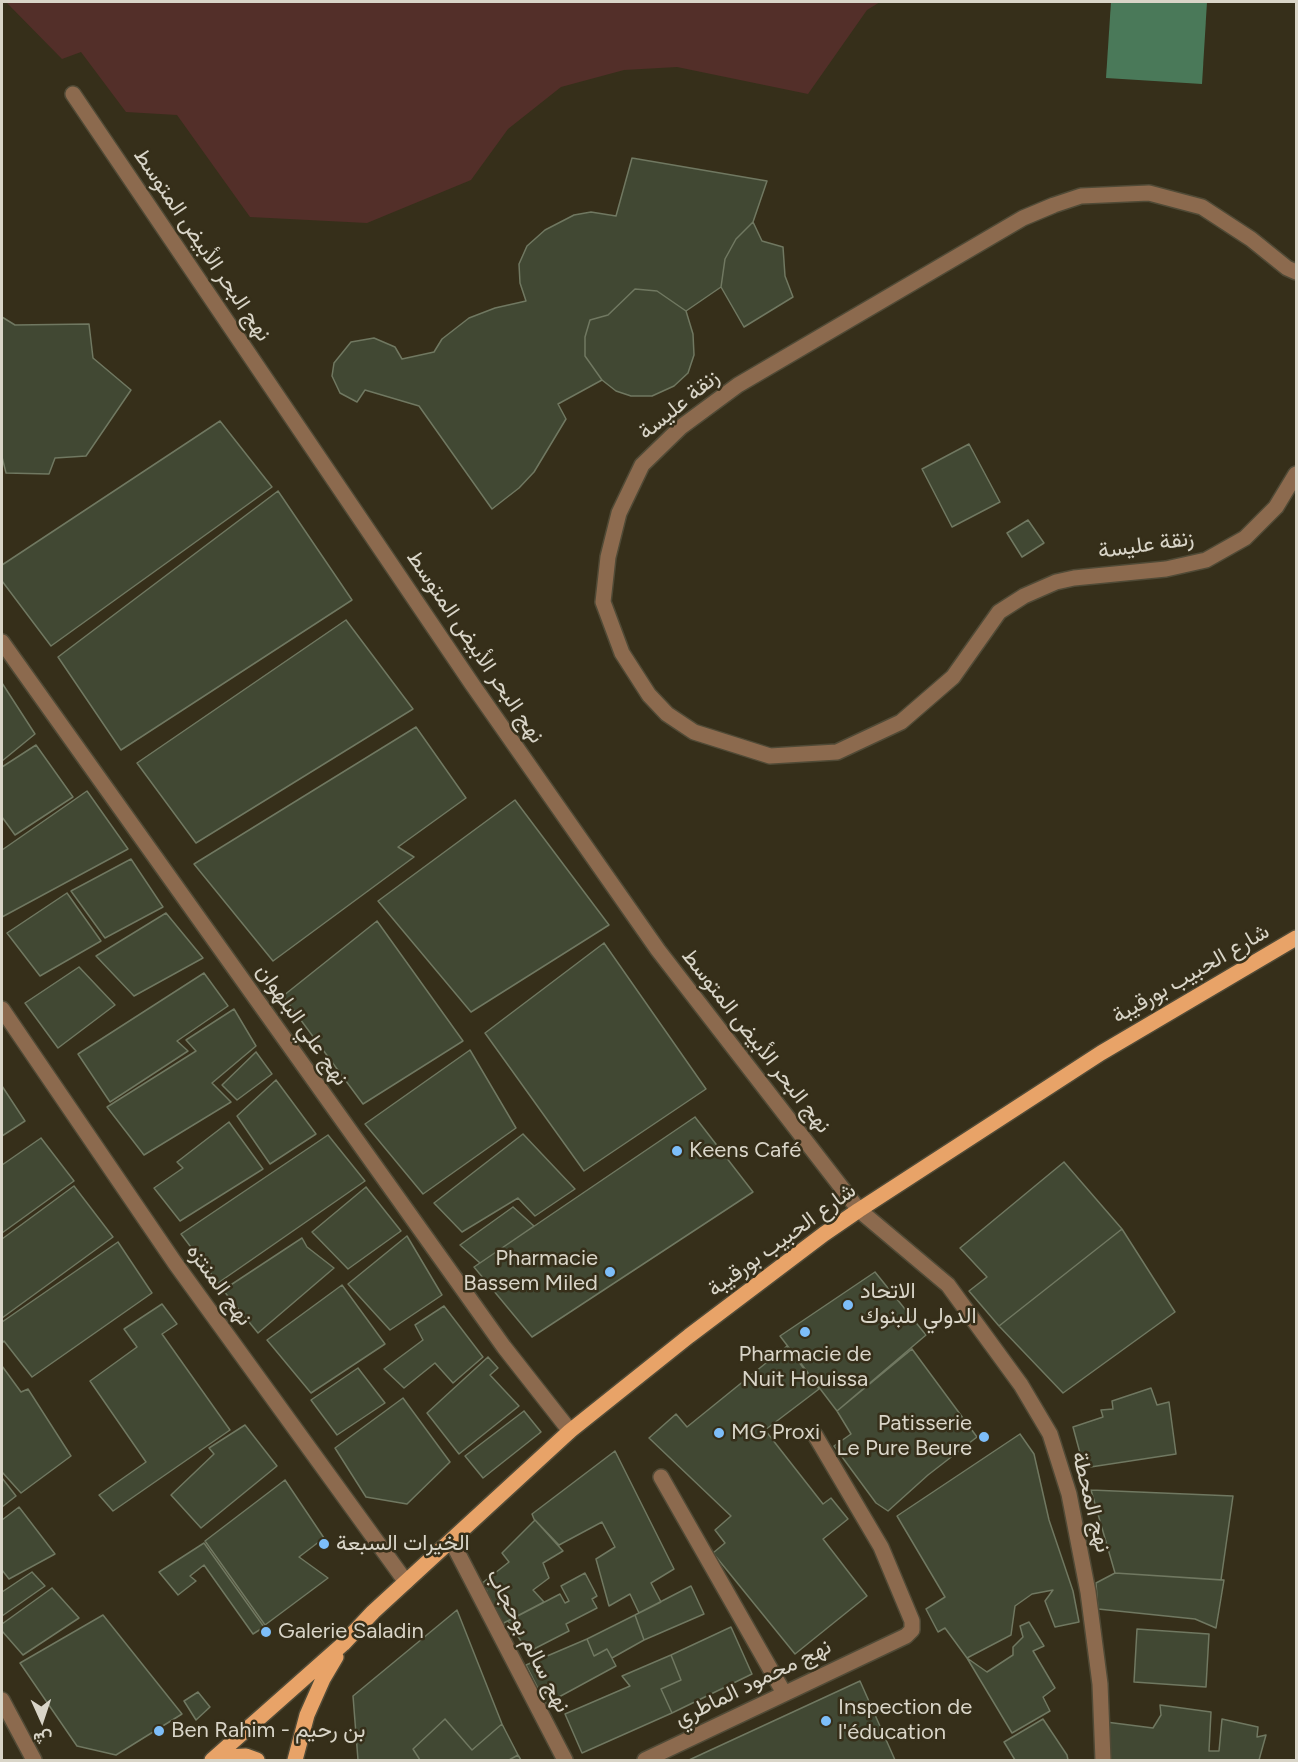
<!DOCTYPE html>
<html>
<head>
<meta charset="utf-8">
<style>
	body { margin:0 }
	#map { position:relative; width:1298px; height:1762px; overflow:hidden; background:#362f1a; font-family:Figtree,Vazirmatn,sans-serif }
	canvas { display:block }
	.frame { position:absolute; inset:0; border:3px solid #d9d5c8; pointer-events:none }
	.north { position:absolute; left:12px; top:1690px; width:60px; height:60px; -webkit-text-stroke:4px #362f1a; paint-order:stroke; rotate:177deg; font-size:16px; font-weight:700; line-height:24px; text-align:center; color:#d9d5c8 }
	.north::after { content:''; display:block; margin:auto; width:21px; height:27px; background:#d9d5c8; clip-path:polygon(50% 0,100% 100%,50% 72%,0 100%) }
</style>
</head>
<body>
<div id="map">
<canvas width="1298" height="1762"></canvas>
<div class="frame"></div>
<div class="north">ش</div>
</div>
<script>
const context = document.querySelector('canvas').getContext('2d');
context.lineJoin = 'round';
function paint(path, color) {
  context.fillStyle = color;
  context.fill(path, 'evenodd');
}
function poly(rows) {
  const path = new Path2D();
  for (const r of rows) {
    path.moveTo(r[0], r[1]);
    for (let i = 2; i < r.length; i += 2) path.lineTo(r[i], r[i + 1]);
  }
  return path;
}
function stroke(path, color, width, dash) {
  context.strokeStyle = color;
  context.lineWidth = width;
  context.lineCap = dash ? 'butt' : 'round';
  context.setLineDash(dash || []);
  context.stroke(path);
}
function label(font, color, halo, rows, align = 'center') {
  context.font = font + ' Figtree,Vazirmatn,sans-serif';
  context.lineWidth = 5;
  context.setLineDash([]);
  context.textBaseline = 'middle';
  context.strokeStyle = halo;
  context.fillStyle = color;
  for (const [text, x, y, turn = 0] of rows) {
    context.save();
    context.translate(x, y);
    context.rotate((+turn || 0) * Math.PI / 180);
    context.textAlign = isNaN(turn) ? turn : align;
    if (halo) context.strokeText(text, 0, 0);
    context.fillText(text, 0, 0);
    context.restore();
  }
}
paint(poly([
	[6,2,880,2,867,10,808,94,677,67,624,70,561,87,508,129,471,180,367,223,250,217,177,115,126,112,81,52,62,59]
]), '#532f29');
paint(poly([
	[1111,2,1207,2,1202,84,1106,78]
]), '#4a7959');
const building = poly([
	[632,158,767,181,753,222,736,239,725,259,721,287,686,311,657,291,635,289,608,315,590,320,585,337,585,356,602,380,558,404,566,419,534,472,519,488,492,509,419,406,365,390,357,402,340,393,332,376,334,363,351,342,374,338,395,347,402,359,434,352,442,339,469,318,495,308,526,301,520,283,519,264,527,246,545,230,574,215,591,212,616,216,632,158],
	[753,222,762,241,783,247,785,276,793,297,744,327,721,287,725,259,736,239,753,222],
	[635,289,657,291,686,311,693,334,694,355,688,373,674,386,652,396,631,396,616,391,602,380,585,356,585,337,590,320,608,315,635,289],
	[2,317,15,325,89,324,93,358,131,390,86,456,55,458,49,474,6,473,2,457,2,317],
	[220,421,272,487,51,646,2,581,2,565,220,421],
	[969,444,1000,502,952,527,922,469,969,444],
	[278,491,352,600,121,750,58,657,278,491],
	[1028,520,1044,543,1022,557,1007,533,1028,520],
	[346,620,413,709,196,843,137,763,346,620],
	[2,683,35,734,2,761,2,683],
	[416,727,466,798,398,847,414,857,273,961,194,864,416,727],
	[36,745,73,797,15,835,2,817,2,767,36,745],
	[87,791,128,849,2,917,2,850,87,791],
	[515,800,609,925,471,1012,378,901,515,800],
	[131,859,163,907,105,938,71,891,131,859],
	[67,893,101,941,40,976,7,933,67,893],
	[166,913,203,958,134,996,96,956,166,913],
	[377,921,463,1041,363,1104,283,996,377,921],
	[604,943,706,1089,584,1171,485,1033,604,943],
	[79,967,115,1005,58,1048,25,1003,79,967],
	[204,973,228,1006,177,1041,188,1051,110,1102,78,1054,204,973],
	[234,1009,256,1046,212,1083,231,1102,144,1155,107,1107,196,1051,186,1040,234,1009],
	[470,1050,516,1128,423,1194,365,1124,470,1050],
	[256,1052,272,1074,237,1100,222,1085,256,1052],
	[276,1080,316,1134,270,1164,237,1116,276,1080],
	[2,1086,25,1121,2,1136,2,1086],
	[695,1117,753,1192,532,1337,474,1267,695,1117],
	[229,1122,263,1169,180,1221,154,1188,183,1168,177,1162,229,1122],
	[523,1134,575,1189,535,1216,518,1198,462,1232,434,1203,523,1134],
	[328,1135,365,1181,218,1283,181,1234,328,1135],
	[41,1138,74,1181,2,1233,2,1165,41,1138],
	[1064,1162,1122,1229,999,1326,969,1291,987,1277,960,1248,1064,1162],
	[74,1186,113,1237,2,1318,2,1239,74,1186],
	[366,1187,401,1231,348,1269,312,1232,366,1187],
	[513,1207,534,1226,480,1263,460,1245,513,1207],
	[1122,1229,1175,1312,1063,1393,999,1326,1122,1229],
	[407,1236,442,1295,390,1330,348,1284,407,1236],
	[302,1238,307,1247,334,1268,258,1333,223,1290,302,1238],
	[118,1242,152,1293,32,1377,4,1341,2,1343,2,1322,118,1242],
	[875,1272,926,1335,837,1411,780,1336,875,1272],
	[342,1285,385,1344,311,1393,267,1340,342,1285],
	[162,1304,177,1324,162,1334,230,1430,113,1511,99,1495,146,1462,90,1381,137,1347,124,1329,162,1304],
	[444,1306,483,1357,453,1383,435,1363,404,1388,384,1369,423,1340,415,1325,444,1306],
	[787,1346,819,1389,765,1430,823,1504,831,1498,848,1519,823,1539,867,1596,795,1654,713,1553,725,1543,715,1530,731,1516,649,1438,676,1414,687,1427,787,1346],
	[912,1349,977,1437,928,1475,888,1511,876,1503,834,1446,851,1434,837,1411,912,1349],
	[488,1357,498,1368,490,1375,519,1406,459,1454,427,1413,488,1357],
	[2,1366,21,1392,28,1389,71,1456,21,1493,2,1472,2,1366],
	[358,1368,385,1403,337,1435,311,1400,358,1368],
	[1151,1388,1157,1405,1169,1402,1176,1454,1084,1468,1073,1427,1103,1417,1101,1410,1113,1409,1112,1401,1151,1388],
	[403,1398,450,1462,407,1504,366,1497,335,1448,403,1398],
	[524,1411,541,1432,483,1478,465,1456,524,1411],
	[245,1425,277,1466,201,1528,171,1495,214,1454,209,1448,245,1425],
	[1020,1434,1034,1454,1049,1520,1073,1591,1079,1622,1055,1627,1045,1601,1053,1590,1032,1594,1015,1606,1011,1635,967,1658,945,1628,938,1632,926,1609,945,1597,897,1516,1020,1434],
	[615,1451,674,1569,651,1583,661,1602,639,1613,630,1594,609,1606,596,1559,615,1547,602,1522,559,1545,534,1519,532,1514,615,1451],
	[2,1478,16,1496,2,1507,2,1478],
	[285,1480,324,1538,299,1557,328,1578,265,1625,205,1541,285,1480],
	[1091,1490,1233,1496,1221,1580,1115,1573,1091,1490],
	[19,1507,55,1554,9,1579,2,1570,2,1520,19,1507],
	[535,1520,563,1551,543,1563,549,1578,533,1590,544,1602,498,1626,485,1594,487,1591,481,1584,509,1562,502,1553,535,1520],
	[204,1543,264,1627,253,1634,204,1565,190,1576,196,1581,178,1595,159,1572,204,1543],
	[32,1572,45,1586,2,1616,2,1592,32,1572],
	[585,1573,597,1596,592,1599,597,1608,566,1624,569,1631,528,1652,508,1621,560,1594,565,1603,569,1601,561,1586,585,1573],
	[1115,1573,1224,1580,1216,1628,1195,1619,1098,1609,1096,1583,1115,1573],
	[691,1586,704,1614,644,1640,635,1615,691,1586],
	[52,1588,79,1618,23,1655,2,1631,2,1624,52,1588],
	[457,1610,502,1724,472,1750,445,1719,413,1749,420,1760,358,1760,353,1696,457,1610],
	[103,1615,182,1714,116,1755,77,1746,20,1663,103,1615],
	[635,1615,644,1640,612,1658,607,1649,594,1656,587,1639,635,1615],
	[1029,1622,1044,1646,1033,1651,1055,1688,1043,1697,1050,1711,1012,1733,967,1658,987,1672,1013,1655,1013,1647,1023,1637,1020,1626,1029,1622],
	[731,1627,752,1674,672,1713,661,1689,681,1680,671,1655,731,1627],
	[1137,1629,1209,1634,1206,1687,1134,1682,1137,1629],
	[587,1639,594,1656,607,1649,616,1666,546,1704,526,1665,587,1639],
	[671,1655,681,1680,661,1689,672,1713,582,1753,565,1714,630,1686,622,1676,671,1655],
	[860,1681,895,1760,689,1760,860,1681],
	[198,1692,210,1707,196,1720,184,1701,198,1692],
	[1160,1705,1211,1712,1209,1751,1219,1751,1222,1719,1258,1727,1257,1737,1266,1735,1259,1760,1111,1760,1106,1722,1153,1728,1161,1715,1160,1705],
	[445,1719,472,1750,502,1724,518,1755,509,1760,420,1760,413,1749,445,1719],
	[1043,1719,1067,1755,1068,1760,1015,1760,1004,1742,1043,1719],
	[518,1755,521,1760,509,1760,518,1755]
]);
paint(building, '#414833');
stroke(building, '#707861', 1.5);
const minor = poly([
	[73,94,472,684,658,950,859,1210,948,1285,1021,1385,1050,1434,1069,1494,1088,1592,1100,1684,1103,1760],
	[1296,272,1287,268,1251,239,1202,207,1149,193,1081,196,1054,205,1023,218,738,385,681,427,642,465,619,513,608,557,603,602,622,653,649,695,667,714,694,732,770,756,837,752,901,722,953,677,999,612,1024,596,1056,582,1074,578,1166,569,1206,560,1245,538,1276,507,1296,474],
	[2,642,504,1347,570,1431],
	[2,1009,175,1263,406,1582],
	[661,1477,784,1693],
	[452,1542,565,1760],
	[2,1700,34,1760],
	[645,1760,906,1636,912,1630,912,1621,881,1547,815,1435]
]);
const major = poly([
	[212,1760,343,1644,373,1612,570,1431,689,1336,824,1234,859,1210,1101,1053,1296,938],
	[217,1760,226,1757,246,1756,257,1760],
	[295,1760,307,1715,323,1679,336,1657]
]);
stroke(minor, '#504a36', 18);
stroke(major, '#504a36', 18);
stroke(minor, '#8c6a4e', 15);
stroke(major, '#e8a368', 15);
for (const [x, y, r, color] of [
	[677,1151,6,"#7dbef9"],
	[610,1272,6,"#7dbef9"],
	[848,1305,6,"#7dbef9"],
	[805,1332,6,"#7dbef9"],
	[719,1433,6,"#7dbef9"],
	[984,1437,6,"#7dbef9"],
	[324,1544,6,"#7dbef9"],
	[266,1632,6,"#7dbef9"],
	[826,1721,6,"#7dbef9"],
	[159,1731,6,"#7dbef9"]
]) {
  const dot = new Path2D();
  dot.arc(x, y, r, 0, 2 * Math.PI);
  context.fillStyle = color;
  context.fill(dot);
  stroke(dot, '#362f1a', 2);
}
label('22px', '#d9d5c8', '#362f1a', [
	["نهج البحر الأبيض المتوسط",202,245,56],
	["زنقة عليسة",679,405,-39],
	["زنقة عليسة",1146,545,-8],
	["نهج البحر الأبيض المتوسط",475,647,56],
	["شارع الحبيب بورقيبة",1191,974,-30],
	["نهج علي البلهوان",302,1025,55],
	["نهج البحر الأبيض المتوسط",756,1041,52],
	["شارع الحبيب بورقيبة",782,1240,-36],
	["نهج المنتزه",219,1285,54],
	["نهج المحطة",1091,1502,76],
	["نهج سالم بوحجاب",528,1641,63],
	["نهج محمود الماطري",753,1683,-26]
]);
label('22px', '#d9d5c8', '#362f1a', [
	["Keens Café",689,1151],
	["Pharmacie",598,1259,"right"],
	["Bassem Miled",598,1284,"right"],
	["الاتحاد",860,1292],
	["الدولي للبنوك",860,1317],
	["Pharmacie de",805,1355,"center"],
	["Nuit Houissa",805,1380,"center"],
	["Patisserie",972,1424,"right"],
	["Le Pure Beure",972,1449,"right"],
	["MG Proxi",731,1433],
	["الخيرات السبعة",336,1544],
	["Galerie Saladin",278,1632],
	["Inspection de",838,1708],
	["l'éducation",838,1733],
	["Ben Rahim - بن رحيم",171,1731]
], 'left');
</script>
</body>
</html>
